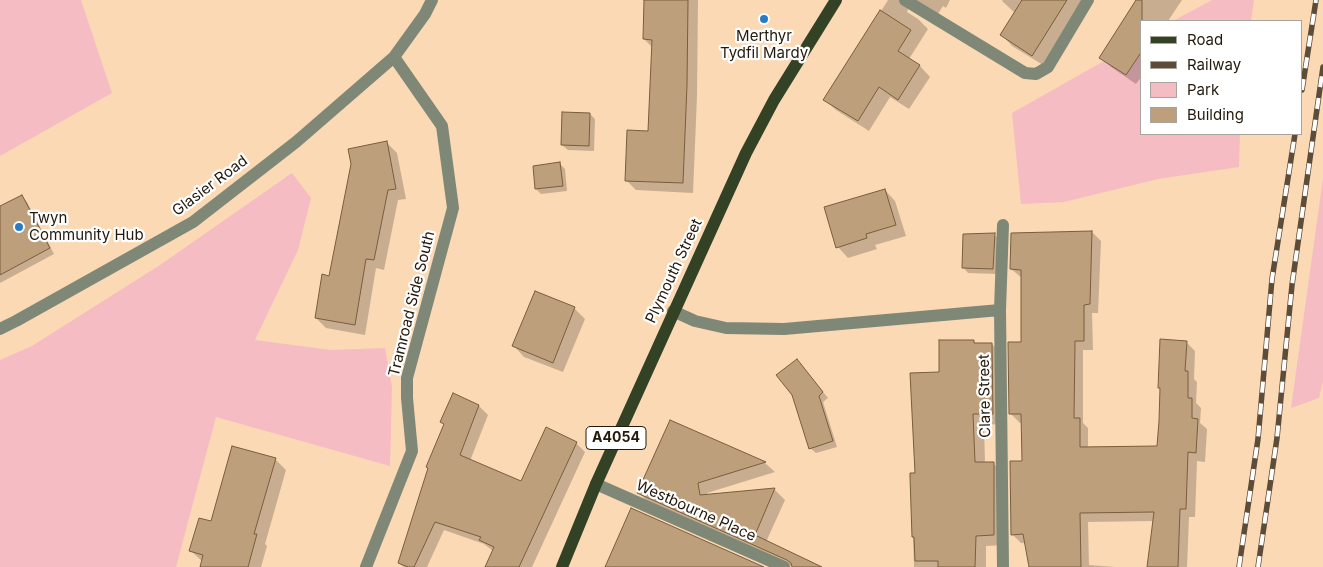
<!DOCTYPE html>
<html>
<head>
<meta charset="utf-8">
<style>
	body { margin:0 }
	#map { position:relative; width:1323px; height:567px; overflow:hidden; background:#fad9b4; font-family:Inter,sans-serif }
	canvas { display:block }
	.legend { position:absolute; left:1140px; top:20px; width:162px; height:115px; box-sizing:border-box; background:#fff; border:1px solid #a7a39d; margin:0; padding:6px 9px; list-style:none; font-size:15px; color:#24190b }
	.legend li { display:flex; align-items:center; gap:10px; height:25px }
	.legend b { width:25px; border:1px solid #a7a39d }
</style>
</head>
<body>
<div id="map">
<canvas width="1323" height="567"></canvas>
<ul class="legend">
<li><b style="height:6px;background:#334225"></b>Road</li>
<li><b style="height:6px;background:#5d4c38"></b>Railway</li>
<li><b style="height:14px;background:#f6bcc3"></b>Park</li>
<li><b style="height:14px;background:#be9f7c"></b>Building</li>
</ul>
</div>
<script>
const context = document.querySelector('canvas').getContext('2d');
context.lineJoin = 'round';
function paint(path, color) {
  context.fillStyle = color;
  context.fill(path, 'evenodd');
}
function poly(rows) {
  const path = new Path2D();
  for (const r of rows) {
    path.moveTo(r[0], r[1]);
    for (let i = 2; i < r.length; i += 2) path.lineTo(r[i], r[i + 1]);
  }
  return path;
}
function stroke(path, color, width, dash) {
  context.strokeStyle = color;
  context.lineWidth = width;
  context.lineCap = dash ? 'butt' : 'round';
  context.setLineDash(dash || []);
  context.stroke(path);
}
function label(font, color, halo, rows, align = 'center') {
  context.font = font + ' Inter,sans-serif';
  context.lineWidth = 4.5;
  context.setLineDash([]);
  context.textBaseline = 'middle';
  context.strokeStyle = halo;
  context.fillStyle = color;
  for (const [text, x, y, turn = 0] of rows) {
    context.save();
    context.translate(x, y);
    context.rotate((+turn || 0) * Math.PI / 180);
    context.textAlign = isNaN(turn) ? turn : align;
    if (halo) context.strokeText(text, 0, 0);
    context.fillText(text, 0, 0);
    context.restore();
  }
}
paint(poly([
	[0,0,81,0,112,93,0,156],
	[1212,0,1254,0,1251,21,1173,21],
	[1142,51,1142,134,1240,134,1239,167,1158,179,1064,202,1021,204,1012,113,1104,61,1126,75],
	[292,173,311,198,298,250,255,340,331,350,385,348,392,387,390,466,216,417,176,567,0,567,0,360,32,346,160,265],
	[1323,178,1323,381,1319,398,1291,408]
]), '#f6bcc3');
paint(poly([
	[645,0,698,0,697,96,693,193,636,190,626,180,649,133,653,48,644,39],
	[888,0,950,0,946,8,943,6,938,14,909,6,907,12,918,19,928,29,909,59,920,66,930,77,909,109,890,97,869,131,836,110,825,100],
	[1003,0,1084,0,1043,65,1012,46,1002,35,1015,13,1002,1],
	[1136,0,1182,0,1168,21,1142,21,1142,76,1136,84,1111,67,1101,58],
	[590,114,595,119,594,151,568,150,562,145],
	[387,143,397,153,406,199,398,200,384,270,376,268,365,335,326,328,316,318,330,277],
	[560,164,565,169,567,191,541,194,536,189],
	[885,190,895,201,906,236,875,245,877,249,848,258,838,247],
	[22,196,27,202,54,254,0,283,0,208],
	[1092,232,1101,241,1098,313,1092,313,1093,350,1083,350,1083,423,1088,428,1088,448,1158,447,1162,390,1159,388,1186,342,1195,351,1194,379,1197,382,1196,403,1201,408,1200,423,1207,429,1205,462,1197,461,1195,517,1189,517,1187,567,1148,567,1154,521,1088,522,1089,565,1115,567,1030,567,1026,543,1021,543,1012,534,1023,462,1023,423,1020,423,1011,414,1022,343,1022,278,1011,269],
	[994,234,999,240,998,274,968,273,963,267],
	[574,308,585,319,563,372,524,357,514,346],
	[973,341,976,344,992,344,1002,355,1003,424,984,425,985,463,993,463,1004,474,1005,545,986,546,986,567,914,567,911,477,916,474,941,374],
	[802,366,828,398,823,402,837,447,816,453,810,448],
	[453,395,479,406,488,415,470,461,522,483,576,443,585,452,532,567,486,567,493,551,484,544,444,530,427,567,404,567,399,563,445,425,442,422],
	[670,421,765,463,775,472,707,493,708,496,775,490,785,500,766,542,819,567,793,567,649,503,639,493],
	[275,459,286,470,265,544,267,546,261,567,201,567,203,562,191,551,211,523]
]), '#0003');
const building = poly([
	[644,0,688,0,687,85,683,183,625,181,627,130,648,131,652,40,643,39,644,0],
	[1022,0,1067,0,1032,56,1000,35,1022,0],
	[1136,0,1142,0,1142,51,1126,75,1099,58,1136,0],
	[880,10,911,30,898,51,920,65,898,100,879,87,858,121,823,100,880,10],
	[562,112,590,113,589,146,561,145,562,112],
	[387,141,396,189,388,190,374,260,366,259,355,325,315,318,322,274,329,276,351,164,348,149,387,141],
	[560,162,563,186,535,189,533,166,560,162],
	[885,189,896,225,866,234,867,238,836,248,824,207,885,189],
	[22,195,50,248,0,275,0,206,22,195],
	[1092,231,1090,304,1084,305,1084,341,1075,341,1074,418,1080,418,1080,447,1157,446,1159,421,1160,388,1158,388,1160,339,1187,341,1185,371,1188,371,1188,398,1192,398,1192,418,1198,419,1196,453,1188,452,1186,509,1180,509,1178,567,1147,567,1154,512,1080,513,1081,567,1029,567,1023,534,1011,535,1010,461,1022,461,1021,414,1009,414,1008,342,1021,342,1021,270,1010,269,1011,233,1092,231],
	[995,233,993,269,962,268,963,234,995,233],
	[535,291,575,307,553,363,512,346,535,291],
	[939,340,974,340,974,343,992,343,993,414,973,414,975,462,994,462,994,535,976,536,975,567,938,567,938,561,915,561,914,537,912,537,910,477,910,473,915,473,910,373,939,372,939,340],
	[797,359,823,392,819,396,833,441,809,449,792,395,776,375,797,359],
	[453,393,479,405,460,455,521,481,546,427,577,442,519,567,485,567,494,547,479,540,481,537,435,522,414,567,408,567,398,563,428,468,426,467,444,424,440,422,453,393],
	[670,420,766,462,698,483,700,495,775,488,755,535,822,567,792,567,791,563,787,560,637,493,670,420],
	[232,446,276,458,254,534,257,534,248,567,200,567,203,555,189,551,199,518,211,521,232,446],
	[631,508,764,567,605,567,631,508]
]);
paint(building, '#be9f7c');
stroke(building, '#795d3b', 1);
stroke(poly([
	[905,0,1025,73,1036,74,1048,67,1088,0],
	[673,311,695,321,726,328,784,329,1000,310],
	[0,329,16,321,193,222,296,142,394,57,425,14,432,0],
	[596,484,784,567],
	[366,567,412,451,407,398,407,378,453,208,442,126,394,57],
	[1003,567,1000,310,1003,225]
]), '#7f8877', 12);
stroke(poly([
	[562,567,596,484,746,153,774,100,836,0]
]), '#334225', 12);
const rail = poly([
	[1302,90,1316,0],
	[1239,567,1258,439,1272,279,1295,134],
	[1258,567,1277,438,1292,285,1323,67]
]);
stroke(rail, '#5d4c38', 5.5);
stroke(rail, '#fff', 4, [11]);
for (const [x, y, r, color] of [
	[764,19,5,"#277cca"],
	[19,227,5,"#277cca"]
]) {
  const dot = new Path2D();
  dot.arc(x, y, r, 0, 2 * Math.PI);
  context.fillStyle = color;
  context.fill(dot);
  stroke(dot, '#fff', 2);
}
for (const [x, y, w] of [
	[616,438,60]
]) {
  const box = new Path2D();
  box.roundRect(x - w / 2, y - 11.5, w, 23, 4);
  context.fillStyle = '#fff';
  context.fill(box);
  stroke(box, '#24190b', 1);
}
label('bold 14px', '#24190b', null, [
	["A4054",616,438]
]);
label('15px', '#24190b', '#fff', [
	["Merthyr",764,36],
	["Tydfil Mardy",764,53],
	["Twyn",29,218,"left"],
	["Community Hub",29,235,"left"]
]);
label('15px', '#24190b', '#fff', [
	["Glasier Road",210,186,-37],
	["Plymouth Street",674,271,-65],
	["Tramroad Side South",412,304,-76],
	["Clare Street",985,396,-91],
	["Westbourne Place",696,511,24]
]);
</script>
</body>
</html>
